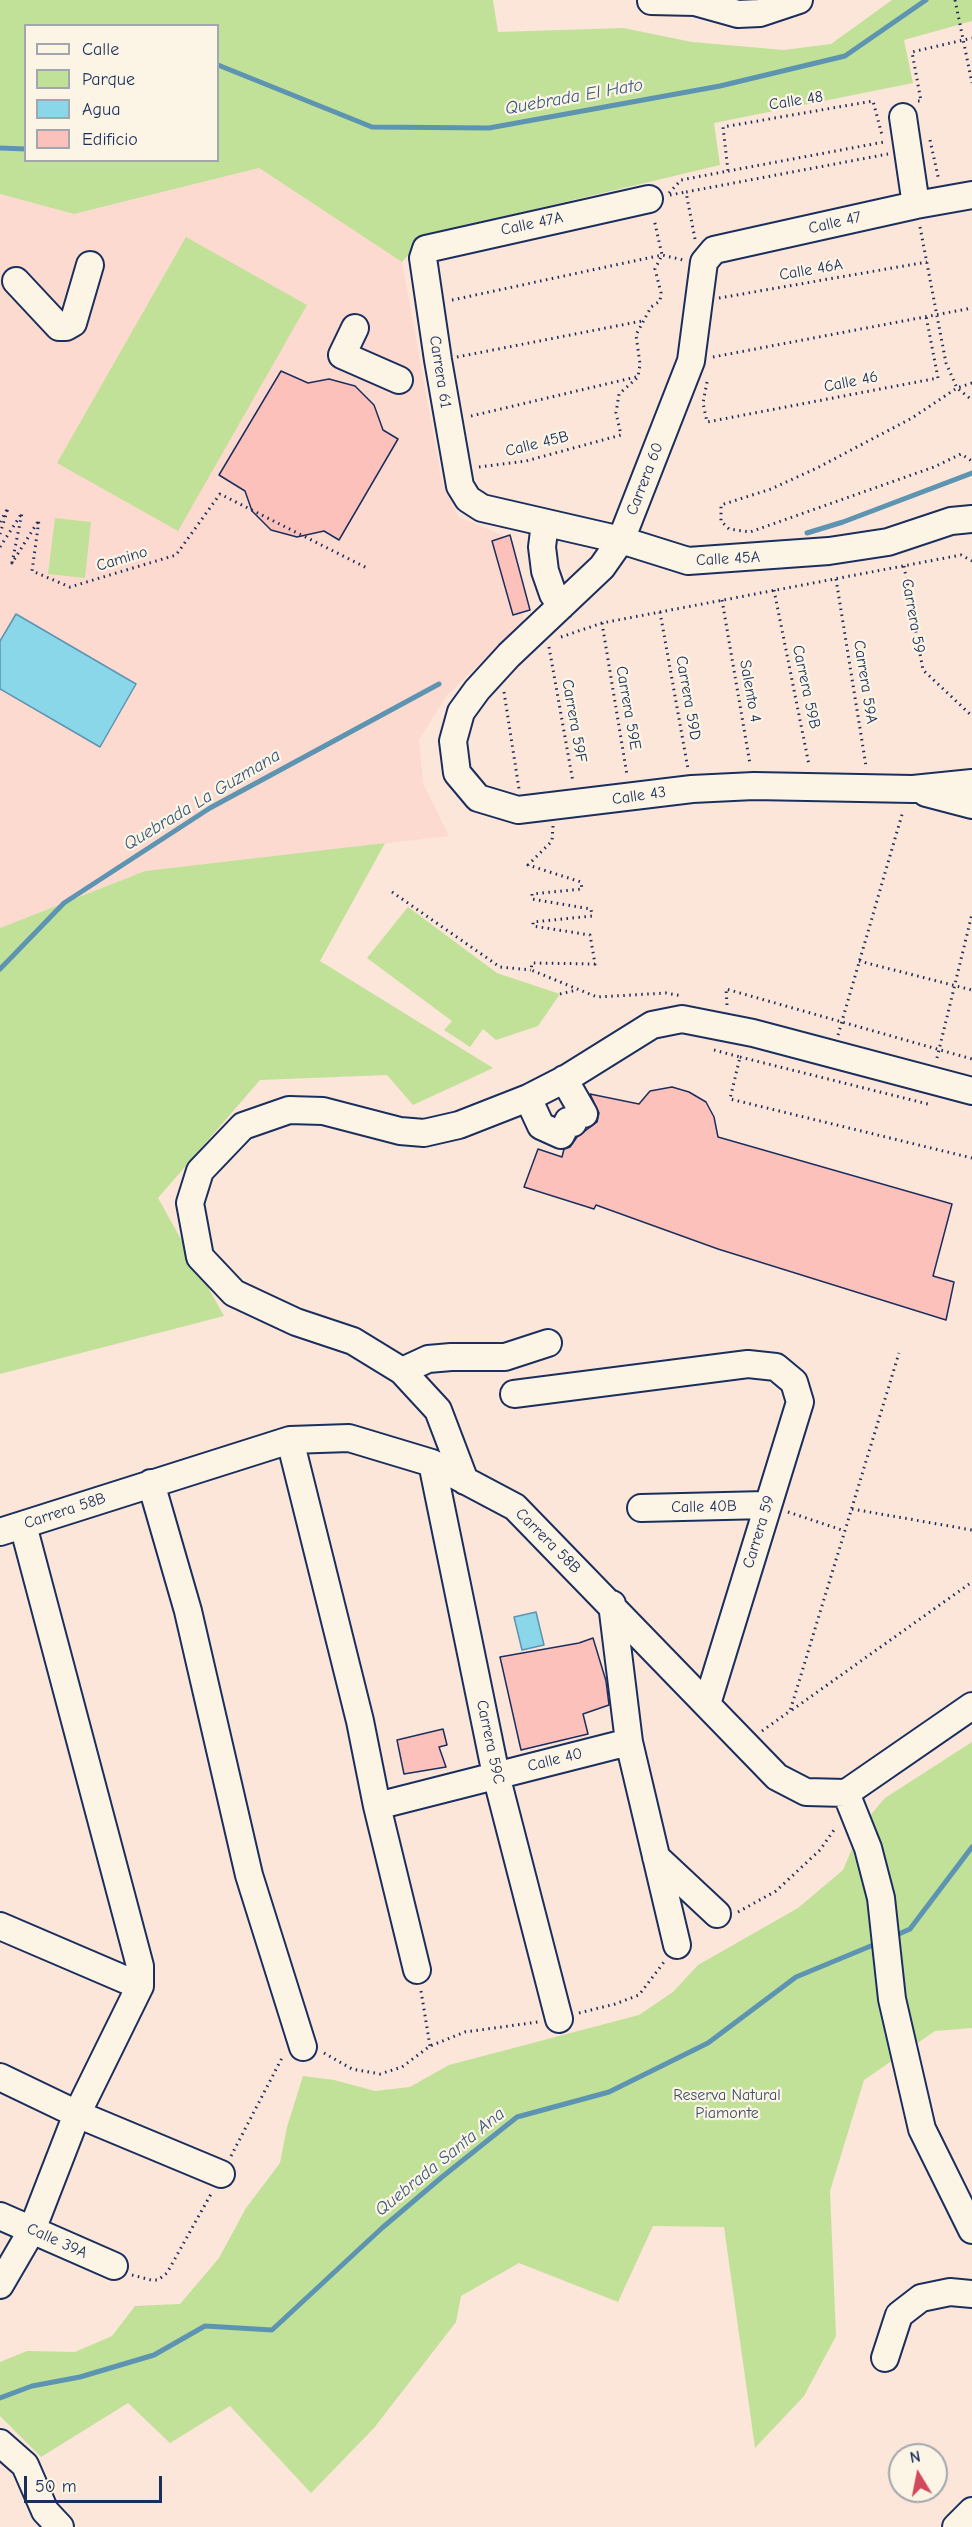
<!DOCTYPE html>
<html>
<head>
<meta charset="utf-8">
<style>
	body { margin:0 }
	#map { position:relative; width:972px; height:2527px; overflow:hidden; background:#fce5d9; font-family:"Comic Neue",sans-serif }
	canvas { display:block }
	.legend { position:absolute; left:24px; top:24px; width:195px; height:138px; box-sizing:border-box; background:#fcf5e5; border:2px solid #a2a6af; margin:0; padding:8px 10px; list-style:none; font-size:18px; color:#1b2f5e }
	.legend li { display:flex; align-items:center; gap:12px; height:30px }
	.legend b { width:30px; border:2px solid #a2a6af }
	.north { position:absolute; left:888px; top:2443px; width:60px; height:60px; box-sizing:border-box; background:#fcf5e5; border:2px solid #a2a6af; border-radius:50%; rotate:350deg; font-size:16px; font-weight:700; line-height:24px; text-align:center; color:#1b2f5e }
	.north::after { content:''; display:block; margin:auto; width:21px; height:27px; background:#d1495b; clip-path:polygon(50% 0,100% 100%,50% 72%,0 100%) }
	.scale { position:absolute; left:24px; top:2476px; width:138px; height:27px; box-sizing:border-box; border:3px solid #1b2f5e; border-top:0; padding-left:8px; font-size:18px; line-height:21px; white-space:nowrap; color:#1b2f5e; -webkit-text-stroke:4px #fcf5e5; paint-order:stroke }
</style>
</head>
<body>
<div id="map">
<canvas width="972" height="2527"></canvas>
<ul class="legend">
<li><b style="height:8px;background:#fcf5e5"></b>Calle</li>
<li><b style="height:16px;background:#c1e199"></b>Parque</li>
<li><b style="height:16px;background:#89d7e8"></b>Agua</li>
<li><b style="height:16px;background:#fdc1bc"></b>Edificio</li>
</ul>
<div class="north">N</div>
<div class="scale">50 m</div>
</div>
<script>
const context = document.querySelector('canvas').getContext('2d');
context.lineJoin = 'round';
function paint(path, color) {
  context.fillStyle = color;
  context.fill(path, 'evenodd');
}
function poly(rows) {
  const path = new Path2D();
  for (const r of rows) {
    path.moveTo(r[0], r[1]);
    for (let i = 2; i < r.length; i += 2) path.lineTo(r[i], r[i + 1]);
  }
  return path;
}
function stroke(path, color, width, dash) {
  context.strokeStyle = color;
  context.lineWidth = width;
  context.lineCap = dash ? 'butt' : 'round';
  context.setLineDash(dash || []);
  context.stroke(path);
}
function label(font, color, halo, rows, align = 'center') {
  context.font = font + ' "Comic Neue",sans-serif';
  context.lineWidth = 4.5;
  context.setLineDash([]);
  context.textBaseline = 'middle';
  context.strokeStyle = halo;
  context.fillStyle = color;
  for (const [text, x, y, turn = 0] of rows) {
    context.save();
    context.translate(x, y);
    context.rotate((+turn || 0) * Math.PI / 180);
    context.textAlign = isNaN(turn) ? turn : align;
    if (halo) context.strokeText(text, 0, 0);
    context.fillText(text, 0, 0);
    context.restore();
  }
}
paint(poly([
	[259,168,402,262,442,481,458,517,502,535,524,621,446,696,419,740,423,783,449,836,145,871,0,928,0,194,74,214]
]), '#fcdad0');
paint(poly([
	[0,0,493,0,498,32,623,28,692,42,784,50,831,44,892,0,972,0,972,21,904,40,913,83,714,123,720,165,427,235,402,262,259,168,74,214,0,194],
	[26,26,218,26,218,160,26,160],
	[186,237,307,305,178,531,57,463],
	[55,518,91,522,85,578,48,574],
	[385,843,320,961,493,1068,413,1105,387,1075,260,1080,158,1198,224,1316,0,1374,0,928,145,871],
	[408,907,497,973,560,994,538,1026,496,1040,483,1029,470,1047,444,1030,452,1021,367,958],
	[972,1742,972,2028,935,2031,864,2080,830,2191,836,2336,804,2396,755,2448,724,2227,653,2226,618,2302,519,2263,461,2296,456,2322,374,2428,311,2493,230,2406,170,2443,128,2403,41,2457,0,2416,0,2362,27,2351,75,2352,112,2336,135,2306,180,2304,219,2258,246,2208,280,2163,287,2127,303,2076,334,2080,375,2091,410,2087,449,2065,639,2015,673,1992,698,1965,798,1908,843,1870,862,1825,885,1798]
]), '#c1e199');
const water = poly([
	[16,614,136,684,100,747,0,689,0,641,16,614],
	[536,1612,544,1645,522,1650,514,1617,536,1612]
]);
paint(water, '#89d7e8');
stroke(water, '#5d94b1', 1.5);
stroke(poly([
	[218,65,372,127,489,128,720,86,845,56,926,0],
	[0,148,26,149],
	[807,533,843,522,972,473],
	[0,969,64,903,210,808,439,684],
	[892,1937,910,1929,972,1847],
	[0,2398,32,2386,80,2377,154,2355,205,2326,272,2330,382,2228,442,2177,517,2117,609,2092,708,2043,796,1977,878,1943]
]), '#5d94b1', 5);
const building = poly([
	[281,371,308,383,329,379,355,386,374,405,383,430,398,439,339,540,324,531,297,537,271,530,252,511,245,491,219,475,281,371],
	[510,535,530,610,513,615,492,541,510,535],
	[672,1087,689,1092,706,1102,714,1117,718,1137,952,1204,933,1276,954,1282,946,1320,718,1249,596,1205,594,1209,524,1187,538,1149,562,1157,564,1149,570,1147,577,1137,597,1122,599,1113,590,1094,639,1104,650,1091,672,1087],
	[593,1638,606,1681,609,1705,583,1714,588,1734,521,1750,500,1657,579,1643,593,1638],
	[443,1729,447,1745,439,1747,446,1767,404,1774,397,1740,443,1729]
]);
paint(building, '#fdc1bc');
stroke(building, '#1b2f5e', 1.5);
const minor = poly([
	[651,1,695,2,738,14,760,13,799,0],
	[903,117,916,205],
	[972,195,916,205,714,250,704,262,691,361,621,540,602,567,509,655,477,690,461,712,453,741,457,773,478,798,518,810,692,789,754,786,913,789,972,783],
	[649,199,426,249,423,258,438,360,460,486,468,499,482,508,621,540,688,561,829,551,888,542,951,521,972,519],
	[16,281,59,327,66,327,73,323,90,265],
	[355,328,342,355,399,380],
	[545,523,542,547,545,571,553,594,561,606],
	[926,793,972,805],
	[564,1079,584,1114],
	[528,1098,541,1126,561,1135,568,1121,573,1123],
	[402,1371,428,1359,451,1357,505,1357,548,1343],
	[514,1394,748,1364,776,1367,794,1382,800,1402,707,1704],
	[290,1440,360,1721,377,1806,417,1970],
	[432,1463,496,1775,559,2019],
	[465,1481,438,1410,402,1371,353,1341,296,1322,234,1293,200,1257,190,1203,200,1171,243,1126,289,1110,323,1111,400,1131,424,1133,459,1125,528,1098,567,1078,652,1025,682,1019,753,1033,972,1091],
	[151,1483,188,1611,249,1875,303,2047],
	[641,1508,766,1505],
	[0,1532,290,1440,349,1438,432,1463,515,1507,777,1777,806,1792,846,1793,972,1706],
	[612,1604,629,1742,677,1945],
	[846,1793,868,1848,881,1898,892,1999,922,2129,972,2230],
	[377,1806,629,1742],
	[656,1857,717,1914],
	[0,1926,140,1986],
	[0,2077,77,2114,221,2174],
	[0,2216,114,2266],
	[0,2285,32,2230,77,2114,140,1986,140,1966,23,1525],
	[885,2358,899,2315,921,2298,950,2292,972,2294],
	[0,2443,25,2465,45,2511,60,2527],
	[956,2527,972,2511]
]);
stroke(minor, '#1b2f5e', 30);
stroke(poly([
	[955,0,972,83],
	[918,101,921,101,912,52,972,38],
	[930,140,939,181],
	[728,171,884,142],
	[669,193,681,180,728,171,723,127,873,101,882,135],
	[670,195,686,192],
	[920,227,946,363,957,388,972,400],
	[695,239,686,192,888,154],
	[719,298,927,262],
	[452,300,662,255,683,260],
	[457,357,642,321],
	[713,357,972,308],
	[707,382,703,403,707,422,938,378,926,316],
	[972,383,957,388,912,418,817,468,771,489,721,505,721,521,729,529,750,532,934,467,961,454,972,461],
	[471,416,636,377],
	[479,467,526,461,621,435,616,413,619,394,638,377,640,364,636,335,651,307,660,301,661,293,655,269,662,255,654,219],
	[0,522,8,508,0,534],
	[0,547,22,513,12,563,39,520,32,571,70,587,176,555,220,494,367,568],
	[904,566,923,670,972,716],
	[836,579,866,766],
	[774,590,809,765],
	[722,600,750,764],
	[660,612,688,769],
	[602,623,627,775],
	[561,637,602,623,961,555,972,561],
	[549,647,573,782],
	[504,692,519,789],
	[553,826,552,841,528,865,581,882,582,889,532,894,532,899,591,909,592,916,533,922,533,926,590,935,595,964,532,963,531,970,597,997,666,993,682,996],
	[392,892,500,967,531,970],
	[859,961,972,990],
	[560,994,577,990],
	[727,1005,726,989,972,1059],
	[838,1035,903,811],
	[714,1050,740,1057,730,1099,972,1158],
	[740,1057,928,1104],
	[937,1058,972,914],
	[852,1509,972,1530],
	[788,1512,845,1531],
	[792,1710,972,1582],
	[762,1731,790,1711,899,1353],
	[738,1912,776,1891,820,1850,836,1827],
	[421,1991,430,2046],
	[579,2013,615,2004,639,1995,664,1962],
	[324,2053,352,2069,380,2074,402,2067,430,2046,465,2032,538,2022],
	[231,2156,283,2056],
	[132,2275,151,2280,158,2280,167,2273,211,2194]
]), '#1b2f5e', 3, [1.5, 4.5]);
stroke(minor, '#fcf5e5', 26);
label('16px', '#1b2f5e', '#fcf5e5', [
	["Calle 48",796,101,-9],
	["Calle 47",835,223,-13],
	["Calle 47A",532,224,-12],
	["Calle 46A",811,270,-10],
	["Carrera 61",440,372,81],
	["Calle 46",851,382,-11],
	["Calle 45B",537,444,-14],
	["Carrera 60",645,479,-69],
	["Camino",122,559,-17],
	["Calle 45A",728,559,-3],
	["Carrera 59",913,616,80],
	["Carrera 59A",865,682,81],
	["Carrera 59B",806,687,78],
	["Salento 4",750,691,80],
	["Carrera 59D",688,698,80],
	["Carrera 59E",628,708,80],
	["Carrera 59F",574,721,80],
	["Calle 43",639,796,-8],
	["Calle 40B",704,1507,-1],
	["Carrera 58B",65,1511,-18],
	["Carrera 59",759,1532,-73],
	["Carrera 58B",548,1541,45],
	["Carrera 59C",490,1742,78],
	["Calle 40",555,1760,-14],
	["Calle 39A",57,2241,24]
]);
label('16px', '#3c536a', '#fcf5e5', [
	["Reserva Natural",727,2095],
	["Piamonte",727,2113]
]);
label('italic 18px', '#365980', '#fcf5e5', [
	["Quebrada El Hato",574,97,-10],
	["Quebrada La Guzmana",202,800,-31],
	["Quebrada Santa Ana",440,2162,-39]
]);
</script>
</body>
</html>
